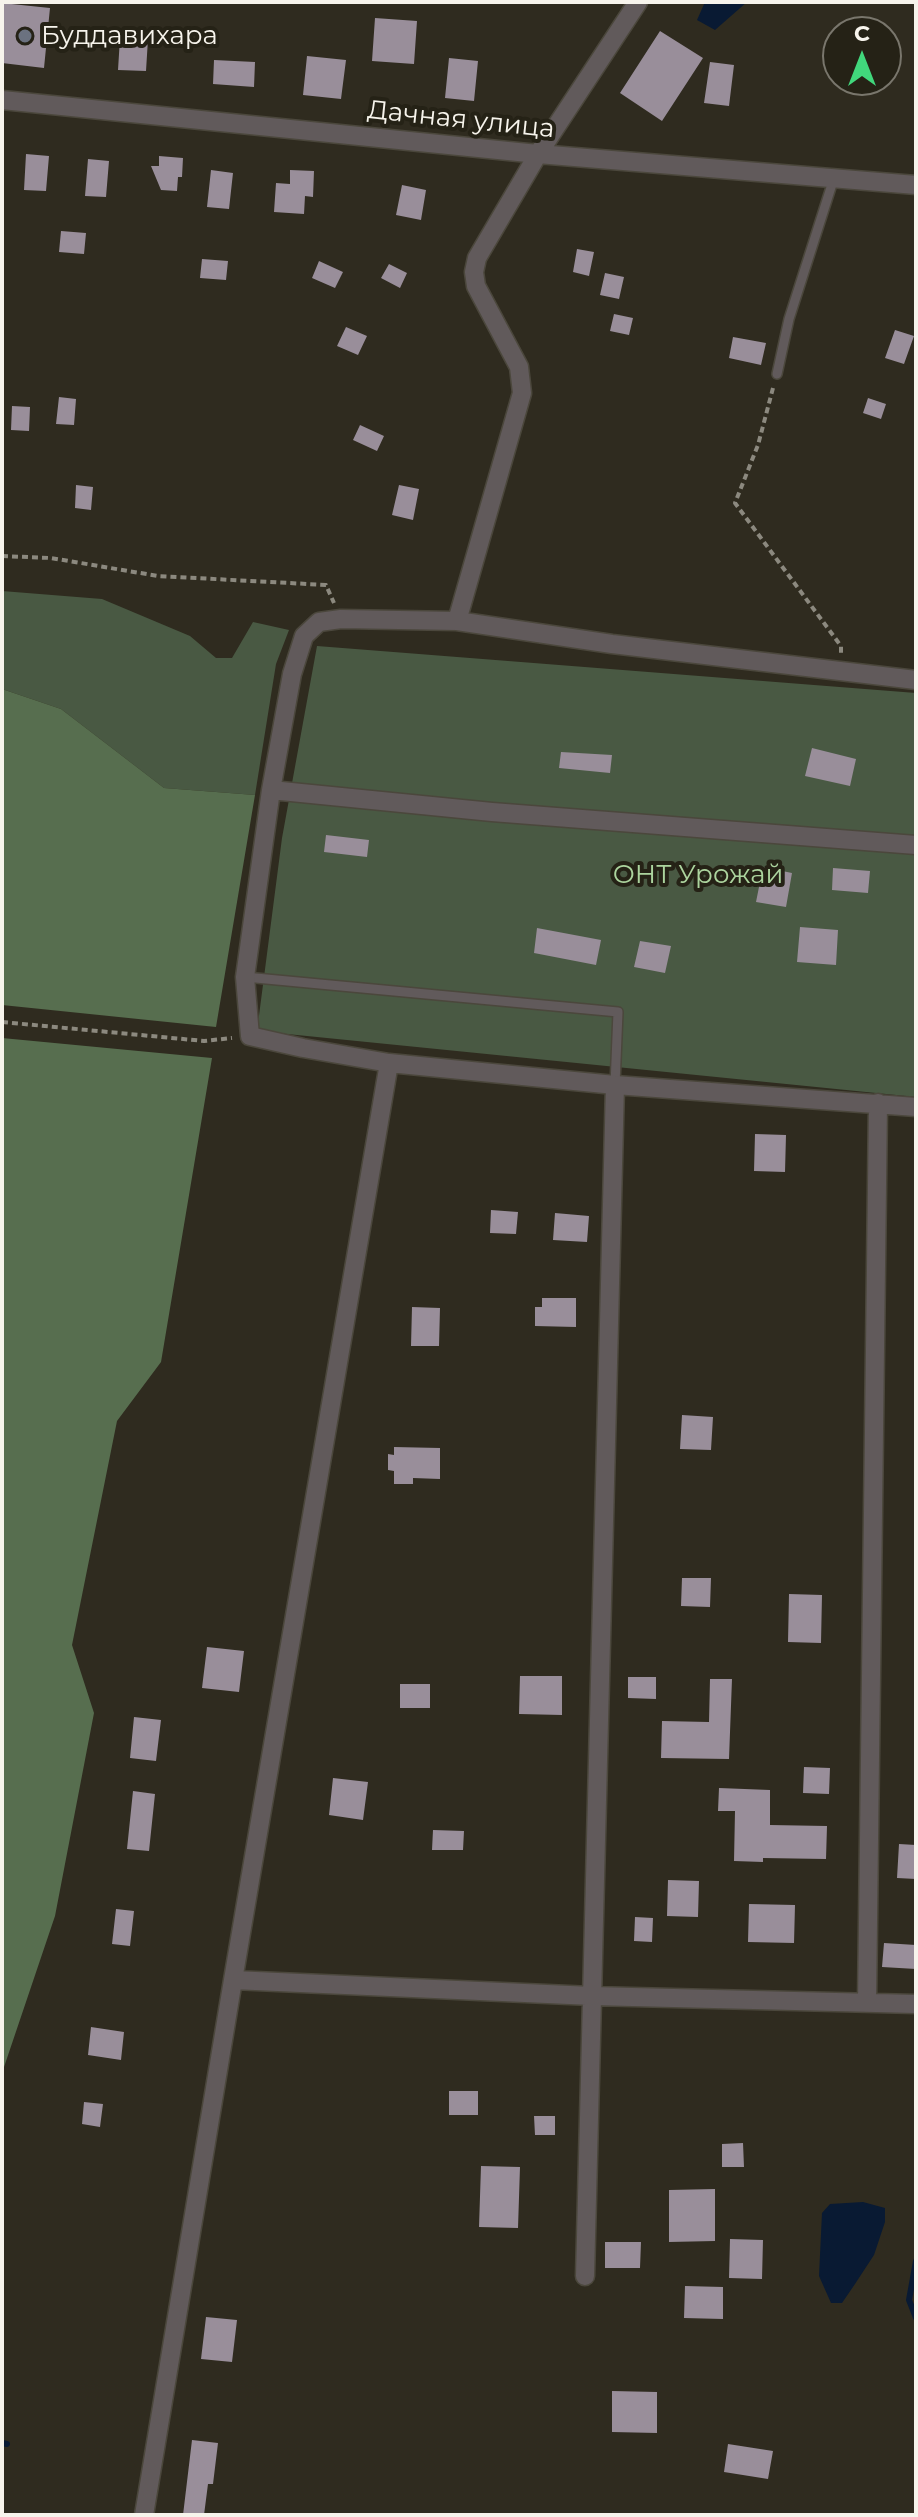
<!DOCTYPE html>
<html>
<head>
<meta charset="utf-8">
<style>
	body { margin:0 }
	#map { position:relative; width:918px; height:2517px; overflow:hidden; background:#2f2b1f; font-family:Montserrat,sans-serif }
	canvas { display:block }
	.frame { position:absolute; inset:0; border:4px solid #f7f4ec; pointer-events:none }
	.north { position:absolute; left:822px; top:16px; width:80px; height:80px; box-sizing:border-box; background:#252216; border:2px solid #79766c; border-radius:50%; rotate:0deg; font-size:22px; font-weight:700; line-height:32px; text-align:center; color:#f7f4ec }
	.north::after { content:''; display:block; margin:auto; width:28px; height:36px; background:#41d77c; clip-path:polygon(50% 0,100% 100%,50% 72%,0 100%) }
</style>
</head>
<body>
<div id="map">
<canvas width="918" height="2517"></canvas>
<div class="frame"></div>
<div class="north">С</div>
</div>
<script>
const context = document.querySelector('canvas').getContext('2d');
context.lineJoin = 'round';
function paint(path, color) {
  context.fillStyle = color;
  context.fill(path, 'evenodd');
}
function poly(rows) {
  const path = new Path2D();
  for (const r of rows) {
    path.moveTo(r[0], r[1]);
    for (let i = 2; i < r.length; i += 2) path.lineTo(r[i], r[i + 1]);
  }
  return path;
}
function stroke(path, color, width, dash) {
  context.strokeStyle = color;
  context.lineWidth = width;
  context.lineCap = dash ? 'butt' : 'round';
  context.setLineDash(dash || []);
  context.stroke(path);
}
function label(font, color, halo, rows, align = 'center') {
  context.font = font + ' Montserrat,sans-serif';
  context.lineWidth = 8;
  context.setLineDash([]);
  context.textBaseline = 'middle';
  context.strokeStyle = halo;
  context.fillStyle = color;
  for (const [text, x, y, turn = 0] of rows) {
    context.save();
    context.translate(x, y);
    context.rotate((+turn || 0) * Math.PI / 180);
    context.textAlign = isNaN(turn) ? turn : align;
    if (halo) context.strokeText(text, 0, 0);
    context.fillText(text, 0, 0);
    context.restore();
  }
}
paint(poly([
	[2,591,102,599,190,636,216,658,232,658,253,622,289,630,276,664,255,795,164,788,61,709,2,689],
	[317,646,916,693,916,1097,257,1031,282,838]
]), '#495943');
paint(poly([
	[2,689,61,709,164,788,255,795,216,1027,2,1005],
	[2,1038,212,1058,161,1362,117,1421,72,1645,94,1713,55,1916,2,2073]
]), '#576e4f');
paint(poly([
	[705,2,747,2,715,30,697,20],
	[863,2202,885,2208,885,2222,874,2255,855,2284,842,2303,831,2303,819,2276,822,2213,830,2204]
]), '#091a33');
stroke(poly([
	[916,2261,909,2300,916,2318],
	[2,2443,7,2444]
]), '#091a33', 6);
paint(poly([
	[2,3,50,8,44,68,2,63],
	[375,18,417,21,414,64,372,61],
	[660,31,703,58,662,121,620,93],
	[120,38,148,39,146,71,118,70],
	[307,56,346,60,341,99,303,95],
	[449,58,478,61,474,101,445,98],
	[214,60,255,62,254,87,213,84],
	[710,62,734,65,729,106,704,103],
	[26,154,49,156,46,191,24,190],
	[159,156,183,158,182,177,178,177,177,191,161,190,151,166,159,166],
	[88,159,109,161,106,197,85,196],
	[211,170,233,173,229,209,207,207],
	[290,170,314,171,313,197,305,196,304,214,274,212,276,183,290,184],
	[402,185,426,190,421,220,396,215],
	[61,231,86,233,84,254,59,252],
	[577,249,594,252,589,276,573,272],
	[202,259,228,261,226,280,200,278],
	[319,261,343,272,335,288,312,278],
	[389,264,407,273,400,288,381,278],
	[605,273,624,277,619,299,600,295],
	[614,314,633,318,629,335,610,331],
	[346,327,367,336,358,355,337,346],
	[895,330,914,336,904,364,885,358],
	[733,337,766,343,761,365,729,358],
	[59,397,76,399,74,425,56,424],
	[868,398,886,404,881,419,863,413],
	[12,406,30,407,29,431,11,430],
	[360,425,384,436,377,451,353,440],
	[76,485,93,487,91,510,75,508],
	[399,485,419,489,413,520,392,515],
	[812,748,856,759,850,786,805,776],
	[561,752,612,755,610,773,559,768],
	[326,835,369,840,367,857,324,852],
	[763,867,792,873,786,907,756,902],
	[833,868,870,871,868,893,832,890],
	[800,927,838,930,836,965,797,962],
	[537,928,601,940,596,965,534,953],
	[640,941,671,946,665,973,634,967],
	[755,1134,786,1135,785,1172,754,1171],
	[491,1210,518,1212,516,1234,490,1233],
	[555,1213,589,1216,587,1242,553,1240],
	[542,1298,576,1298,576,1327,535,1326,535,1307,542,1307],
	[412,1307,440,1308,439,1346,411,1346],
	[682,1415,713,1417,711,1450,680,1449],
	[394,1447,440,1448,440,1479,413,1478,413,1484,394,1484,394,1471,388,1470,388,1454,394,1455],
	[682,1578,711,1578,710,1607,681,1606],
	[789,1594,822,1595,821,1643,788,1642],
	[207,1647,244,1651,239,1692,202,1688],
	[520,1676,562,1676,562,1715,519,1714],
	[628,1677,656,1677,656,1699,628,1698],
	[710,1679,732,1679,729,1759,661,1758,662,1721,709,1722],
	[400,1684,430,1684,430,1708,400,1708],
	[134,1717,161,1720,156,1761,130,1758],
	[804,1767,830,1768,829,1794,803,1793],
	[333,1778,368,1782,363,1820,329,1815],
	[719,1788,770,1790,770,1825,827,1826,826,1859,763,1858,763,1862,734,1861,735,1811,718,1811],
	[133,1791,155,1794,149,1851,127,1849],
	[433,1830,464,1831,463,1850,432,1850],
	[899,1844,916,1845,916,1879,897,1878],
	[668,1880,699,1881,698,1917,667,1916],
	[749,1904,795,1905,794,1943,748,1942],
	[116,1909,134,1911,130,1946,112,1944],
	[635,1917,653,1918,652,1942,634,1941],
	[884,1943,916,1945,916,1969,882,1967],
	[91,2027,124,2032,121,2060,88,2055],
	[449,2091,478,2091,478,2115,449,2115],
	[84,2102,103,2104,100,2127,82,2124],
	[534,2116,555,2116,555,2135,535,2135],
	[743,2143,744,2167,722,2167,722,2144],
	[481,2166,520,2167,518,2228,479,2227],
	[715,2189,715,2241,669,2242,669,2190],
	[730,2239,763,2240,762,2279,729,2278],
	[605,2242,641,2242,640,2268,605,2268],
	[685,2286,723,2287,723,2319,684,2318],
	[206,2317,237,2320,232,2362,201,2359],
	[612,2391,657,2392,657,2433,612,2432],
	[192,2440,218,2443,213,2484,208,2484,204,2515,183,2515],
	[728,2444,773,2451,768,2479,724,2472]
]), '#998e9a');
const lane = poly([
	[777,374,789,319,834,178],
	[245,977,618,1012,615,1085]
]);
const street = poly([
	[2,100,538,154,916,185],
	[457,621,522,393,519,367,476,286,474,272,477,258,538,154,638,2],
	[916,680,612,644,457,621,341,619,319,622,304,636,292,674,271,790,245,977,250,1036,303,1048,389,1063,615,1085,916,1107],
	[271,790,492,812,916,845],
	[233,1980,592,1996,916,2004],
	[867,2002,878,1103],
	[585,2276,615,1085],
	[144,2515,233,1980,389,1063]
]);
stroke(lane, '#4b473c', 12);
stroke(street, '#4b473c', 21);
stroke(poly([
	[773,388,758,445,735,503,841,646,841,654],
	[2,556,51,558,158,576,326,585,334,603],
	[2,1022,204,1041,232,1038]
]), '#8c897f', 4, [6, 4]);
stroke(lane, '#615a5b', 9);
stroke(street, '#615a5b', 18);
for (const [x, y, r, color] of [
	[25,36,8,"#6b7280"]
]) {
  const dot = new Path2D();
  dot.arc(x, y, r, 0, 2 * Math.PI);
  context.fillStyle = color;
  context.fill(dot);
  stroke(dot, '#252216', 3);
}
label('26px', '#f7f4ec', '#252216', [
	["Буддавихара",41,36]
], 'left');
label('26px', '#f7f4ec', '#252216', [
	["Дачная улица",461,120,6]
]);
label('26px', '#acd49e', '#252216', [
	["ОНТ Урожай",698,875]
]);
</script>
</body>
</html>
